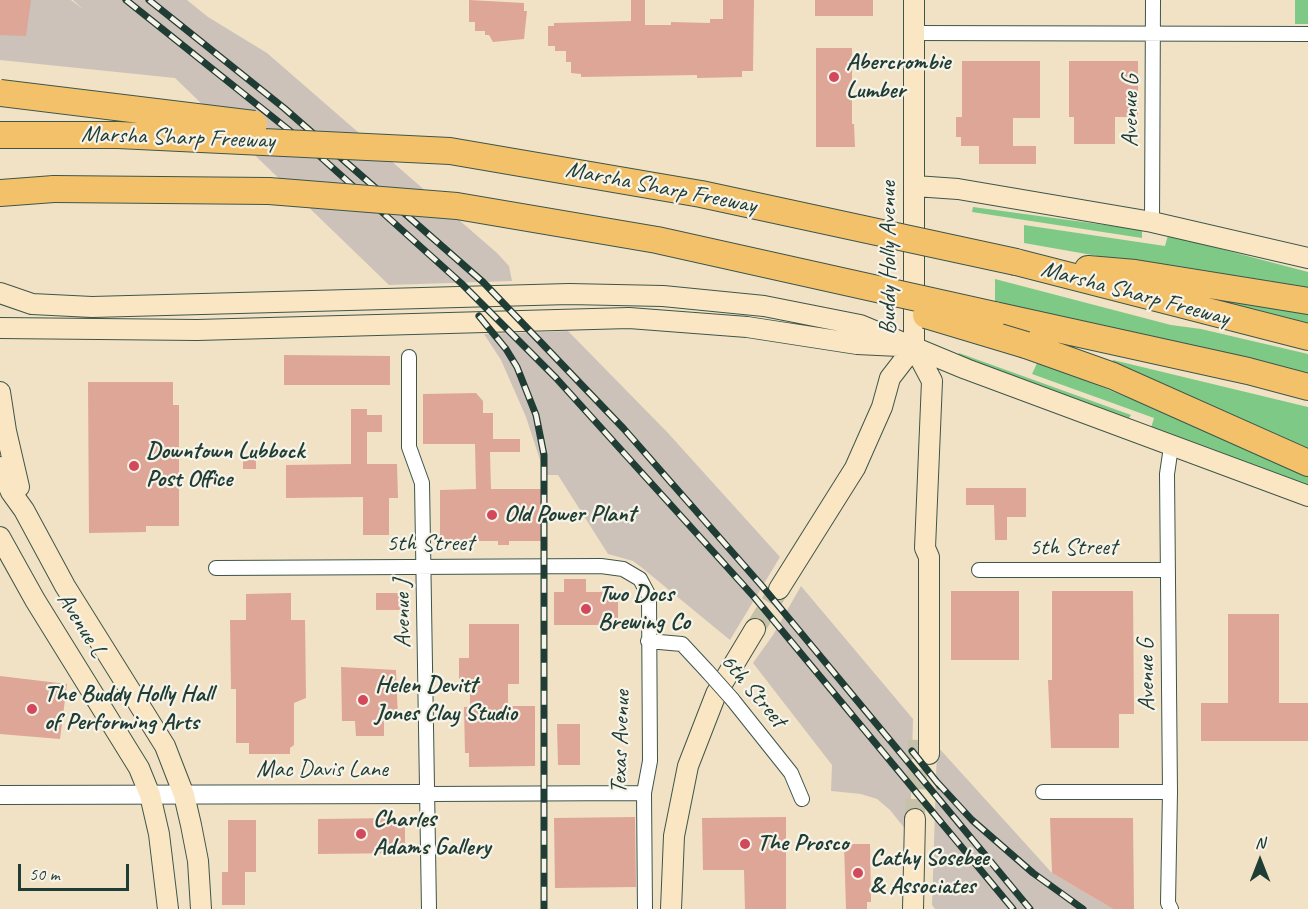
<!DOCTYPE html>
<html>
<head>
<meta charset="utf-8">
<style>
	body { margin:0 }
	#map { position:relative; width:1308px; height:909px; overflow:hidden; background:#f1e2c6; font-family:Caveat,sans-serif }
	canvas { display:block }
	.north { position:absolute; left:1230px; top:831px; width:60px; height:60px; -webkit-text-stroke:4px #f7f3e8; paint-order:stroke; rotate:0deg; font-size:16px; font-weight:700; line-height:24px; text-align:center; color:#1f3d34 }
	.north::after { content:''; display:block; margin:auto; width:21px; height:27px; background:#1f3d34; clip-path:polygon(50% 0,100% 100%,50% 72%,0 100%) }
	.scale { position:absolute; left:18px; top:864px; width:111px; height:27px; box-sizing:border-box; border:3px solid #1f3d34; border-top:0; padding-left:8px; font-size:18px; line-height:21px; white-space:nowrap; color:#1f3d34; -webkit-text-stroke:4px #f7f3e8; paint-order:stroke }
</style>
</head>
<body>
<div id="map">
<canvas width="1308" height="909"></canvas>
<div class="north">N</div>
<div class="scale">50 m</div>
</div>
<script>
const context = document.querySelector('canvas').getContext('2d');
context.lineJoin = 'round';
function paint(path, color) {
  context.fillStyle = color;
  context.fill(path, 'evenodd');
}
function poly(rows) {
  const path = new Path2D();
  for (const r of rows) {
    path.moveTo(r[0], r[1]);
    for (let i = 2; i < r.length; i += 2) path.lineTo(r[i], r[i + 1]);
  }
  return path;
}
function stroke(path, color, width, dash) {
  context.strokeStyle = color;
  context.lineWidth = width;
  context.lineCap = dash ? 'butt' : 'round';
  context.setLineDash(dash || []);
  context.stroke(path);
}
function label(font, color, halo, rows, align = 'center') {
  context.font = font + ' Caveat,sans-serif';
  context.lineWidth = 4.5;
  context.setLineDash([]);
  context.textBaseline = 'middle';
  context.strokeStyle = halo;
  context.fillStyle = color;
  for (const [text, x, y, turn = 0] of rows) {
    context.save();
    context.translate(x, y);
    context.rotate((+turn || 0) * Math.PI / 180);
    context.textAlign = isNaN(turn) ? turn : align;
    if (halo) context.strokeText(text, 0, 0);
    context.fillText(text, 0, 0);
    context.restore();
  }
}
paint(poly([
	[0,0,71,0,84,10,73,0,187,0,208,17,267,53,497,253,509,266,512,281,389,285,175,78,0,60],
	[568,331,668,433,780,557,730,640,641,567,633,561,608,554,558,475,545,475,526,417,501,360,484,334],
	[801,586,913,719,910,835,890,810,877,799,861,794,831,791,832,765,753,663,773,635],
	[937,746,1052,873,1113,909,935,909,932,905]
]), '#ccc2b9');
paint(poly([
	[1295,0,1308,0,1308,24,1295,24],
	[973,207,1142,230,1142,238,972,212],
	[1024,225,1165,246,1168,235,1308,272,1308,293,1024,243],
	[995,279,1171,325,1201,329,1308,354,1308,379,995,304],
	[1224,298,1308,310,1308,326,1199,300],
	[959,353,1131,415,1127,421,957,358],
	[1113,360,1308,407,1308,453,1111,367],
	[1038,361,1308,471,1308,487,1151,428,1154,418,1032,374]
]), '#7ec986');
paint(poly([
	[0,0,31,0,26,36,0,35],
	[469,0,524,3,524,11,527,11,524,39,493,42,489,35,485,35,485,31,475,31,475,22,469,22],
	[631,0,645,0,645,25,671,25,671,22,710,23,710,19,723,19,723,0,754,0,753,71,742,71,742,77,697,78,697,75,581,77,581,74,571,73,571,62,566,62,566,51,555,51,555,46,548,46,548,26,554,26,554,23,631,21],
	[815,0,873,0,873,16,815,16],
	[816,48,852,48,852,124,854,124,855,147,816,147],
	[962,61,1040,61,1040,118,1013,118,1013,146,1036,146,1036,164,979,164,979,146,961,146,961,137,956,137,956,117,962,117],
	[1069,61,1138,61,1138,117,1115,117,1115,144,1074,144,1074,117,1069,117],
	[284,355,390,356,390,385,284,385],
	[88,382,173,382,173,405,179,405,179,526,146,526,146,532,89,533],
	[476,393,483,401,483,413,493,413,493,439,520,439,520,452,490,452,491,489,543,489,543,541,509,541,509,545,498,545,498,541,440,541,440,490,476,489,475,444,423,444,423,394],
	[351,409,367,409,367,415,382,415,382,432,367,432,367,464,397,464,398,498,389,498,389,535,363,535,363,497,286,498,286,465,351,464],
	[243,457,256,457,256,469,243,469],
	[966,488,1026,488,1026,517,1007,517,1007,540,995,540,994,505,966,505],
	[564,579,586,579,586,592,618,592,618,625,554,625,554,592,564,592],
	[951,591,1019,591,1019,660,951,660],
	[1052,591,1133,591,1134,714,1119,714,1119,748,1051,748,1048,680,1052,680],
	[291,593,291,620,305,620,306,698,294,703,294,745,290,748,290,754,249,754,249,743,236,743,236,689,231,689,230,620,246,620,246,594],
	[376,593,401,593,401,610,376,610],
	[1228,614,1279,614,1279,703,1308,703,1308,741,1201,741,1201,703,1228,703],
	[469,624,519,624,519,684,508,684,508,706,535,706,535,766,469,767,469,753,465,753,464,707,470,707,470,684,459,684,459,658,469,658],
	[341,667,396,670,398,720,384,720,384,736,356,736,355,721,342,721],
	[0,676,67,684,60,739,0,734],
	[557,724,580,724,580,765,558,765],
	[635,817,636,887,555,888,554,818],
	[786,817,786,909,745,909,744,870,703,870,702,818],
	[398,818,405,823,405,853,318,854,318,819],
	[1050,818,1133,818,1134,909,1113,909,1052,873],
	[228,820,256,820,256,872,245,872,245,905,222,905,222,872,228,872],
	[844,844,870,844,871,902,867,902,867,909,846,909]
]), '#dda696');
stroke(poly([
	[755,629,779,589],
	[915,819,918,740]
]), '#c7c1a9', 20, [20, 10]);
const minor = poly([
	[913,33,1308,34],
	[1152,222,1153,0],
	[409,357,409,447,422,483,429,909],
	[1171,447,1167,474,1170,792,1168,903,1171,909],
	[216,568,601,566,623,569,640,579,649,596,650,761,644,793,645,909],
	[979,570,1168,570],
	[648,641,682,644,708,672],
	[732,699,791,773,802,799],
	[1043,792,1170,792],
	[428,794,644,793]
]);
const tertiary = poly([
	[0,795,428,794]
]);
const secondary = poly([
	[914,0,914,347,932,381,925,548,929,557,929,754],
	[915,186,958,189,1152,222,1308,258],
	[0,293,32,304,92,307,569,294,663,296,764,306,860,325,966,369,1308,496],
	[0,328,197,330,629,318,747,327,857,344,899,346],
	[0,392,6,431,19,487],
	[0,467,11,492,24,510,65,586,165,746,184,795,191,825,198,861,201,909],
	[0,537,35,600,139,768,150,795,159,834,168,909],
	[779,589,855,468,882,407,890,378,914,347],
	[671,909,674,836,688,766,716,694,755,629],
	[913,909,915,819]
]);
const motorway = poly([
	[0,193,54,189],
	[1016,262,1308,337],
	[1088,269,1135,273,1308,301],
	[994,315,1248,371,1308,387],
	[1026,345,1113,376,1308,463]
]);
stroke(minor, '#3e564a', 16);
stroke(tertiary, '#3e564a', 20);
stroke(secondary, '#3e564a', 22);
stroke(motorway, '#3e564a', 28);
stroke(minor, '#fff', 14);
stroke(tertiary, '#fff', 18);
stroke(secondary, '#fbe6c4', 20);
stroke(motorway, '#f4c16b', 26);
const rail = poly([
	[126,0,305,143,461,283,556,378,755,598,1013,909],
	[149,0,284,108,483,282,624,429,762,586,1030,909],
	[479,316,506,349,517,367,536,415,544,455,544,909],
	[912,751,940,786],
	[936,781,972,820,1033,873,1083,909]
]);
stroke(rail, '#1f3d34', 7);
stroke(rail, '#f7f3e8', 4.5, [14]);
const minorBridge = poly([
	[708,672,732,699]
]);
const motorwayBridge = poly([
	[0,93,254,124],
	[0,135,118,135,450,151,701,194,1016,262],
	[54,189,269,191,457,206,657,240,994,315],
	[926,315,1026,345]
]);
stroke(minorBridge, '#3e564a', 16, []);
stroke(motorwayBridge, '#3e564a', 28, []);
stroke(minorBridge, '#fff', 14);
stroke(motorwayBridge, '#f4c16b', 26);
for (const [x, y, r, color] of [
	[834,77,6,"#d1495b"],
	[134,466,6,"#d1495b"],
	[492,515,6,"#d1495b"],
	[586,609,6,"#d1495b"],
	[363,700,6,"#d1495b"],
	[32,709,6,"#d1495b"],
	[361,834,6,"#d1495b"],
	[745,844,6,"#d1495b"],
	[858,873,6,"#d1495b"]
]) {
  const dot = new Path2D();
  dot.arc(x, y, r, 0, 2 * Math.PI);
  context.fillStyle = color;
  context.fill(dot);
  stroke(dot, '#f7f3e8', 2);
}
label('bold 24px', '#1f3d34', '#f7f3e8', [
	["Abercrombie",846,63],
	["Lumber",846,91],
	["Downtown Lubbock",146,452],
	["Post Office",146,480],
	["Old Power Plant",504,515],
	["Two Docs",598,595],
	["Brewing Co",598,623],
	["Helen Devitt",375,686],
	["Jones Clay Studio",375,714],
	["The Buddy Holly Hall",44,695],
	["of Performing Arts",44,723],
	["Charles",373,820],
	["Adams Gallery",373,848],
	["The Prosco",757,844],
	["Cathy Sosebee",870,859],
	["& Associates",870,887]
], 'left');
label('24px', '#1f3d34', '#f7f3e8', [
	["Avenue G",1131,111,-90],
	["Marsha Sharp Freeway",178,138,2],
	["Marsha Sharp Freeway",661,188,11],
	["Buddy Holly Avenue",889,258,-90],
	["Marsha Sharp Freeway",1135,294,15],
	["5th Street",430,544],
	["5th Street",1073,548],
	["Avenue J",403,614,-91],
	["Avenue L",81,625,58],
	["Avenue G",1147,675,-91],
	["6th Street",753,691,50],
	["Texas Avenue",621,742,-88],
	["Mac Davis Lane",322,770]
]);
</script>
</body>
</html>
